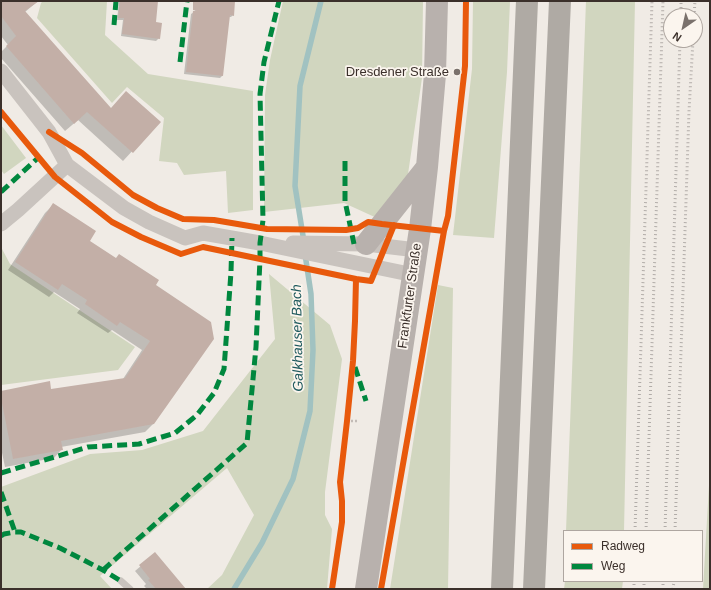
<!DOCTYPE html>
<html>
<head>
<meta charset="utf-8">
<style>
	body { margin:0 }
	#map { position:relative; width:711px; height:590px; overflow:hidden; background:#f0ebe5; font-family:Helvetica,sans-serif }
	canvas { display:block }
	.frame { position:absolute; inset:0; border:2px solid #3b302b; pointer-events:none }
	.legend { position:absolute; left:563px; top:530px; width:140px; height:52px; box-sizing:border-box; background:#fbf5ee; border:1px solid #aea6a0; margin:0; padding:5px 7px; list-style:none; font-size:12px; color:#3b302b }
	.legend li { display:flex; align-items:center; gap:8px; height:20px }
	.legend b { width:20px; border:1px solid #aea6a0 }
	.north { position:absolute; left:663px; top:8px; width:40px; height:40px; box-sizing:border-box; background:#fbf5ee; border:1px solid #aea6a0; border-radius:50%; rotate:214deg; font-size:11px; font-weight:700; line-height:16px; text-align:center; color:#3b302b }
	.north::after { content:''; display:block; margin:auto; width:14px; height:18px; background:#7a716c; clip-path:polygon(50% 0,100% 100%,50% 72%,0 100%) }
</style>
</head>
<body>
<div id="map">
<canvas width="711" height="590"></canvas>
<div class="frame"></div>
<ul class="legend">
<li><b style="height:5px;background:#e8590c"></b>Radweg</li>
<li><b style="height:5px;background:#00873e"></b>Weg</li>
</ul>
<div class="north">N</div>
</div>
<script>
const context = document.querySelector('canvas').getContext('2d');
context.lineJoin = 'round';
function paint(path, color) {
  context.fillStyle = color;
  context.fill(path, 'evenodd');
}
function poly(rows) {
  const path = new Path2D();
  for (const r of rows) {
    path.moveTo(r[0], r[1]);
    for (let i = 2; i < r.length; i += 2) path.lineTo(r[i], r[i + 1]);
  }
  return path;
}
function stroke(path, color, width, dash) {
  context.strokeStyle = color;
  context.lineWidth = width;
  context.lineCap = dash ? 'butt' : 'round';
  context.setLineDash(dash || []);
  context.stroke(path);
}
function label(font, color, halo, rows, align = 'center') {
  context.font = font + ' Helvetica,sans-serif';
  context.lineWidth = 3.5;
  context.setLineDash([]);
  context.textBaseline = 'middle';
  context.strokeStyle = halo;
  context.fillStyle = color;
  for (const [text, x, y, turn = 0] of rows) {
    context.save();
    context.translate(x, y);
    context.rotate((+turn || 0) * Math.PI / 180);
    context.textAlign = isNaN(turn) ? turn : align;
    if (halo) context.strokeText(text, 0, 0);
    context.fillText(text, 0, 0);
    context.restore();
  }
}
paint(poly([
	[43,1,107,1,105,35,148,74,253,91,253,210,228,213,226,171,184,175,177,163,159,161,164,118,127,87,112,103,37,18,41,3],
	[283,1,423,1,422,78,407,181,379,219,344,203,264,212,265,95,270,60],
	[473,1,510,1,507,72,494,238,453,235,472,69],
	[586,1,635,1,624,531,566,531],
	[1,125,26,158,4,174,1,170],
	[1,247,10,264,135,347,118,370,1,385],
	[269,274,330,325,342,359,325,492,325,515,332,529,327,589,207,589,222,575,254,515,227,468,100,576,112,589,1,589,1,487,90,454,142,450,203,431,275,339],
	[438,285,453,288,448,589,390,589],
	[710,468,710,589,703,589],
	[565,581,623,581,622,589,564,589]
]), '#d1d6bf');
paint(poly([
	[1,1,38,1,25,12,111,109,159,122,123,161,78,120,65,131,1,58,1,52,8,45,1,36],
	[119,1,157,1,155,23,159,38,156,41,121,36,123,20,117,20],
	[196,1,234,1,233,15,231,17,229,17,222,76,220,78,184,74,191,14,194,12,195,12],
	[54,204,89,241,154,285,154,423,145,432,61,447,62,449,54,458,5,467,1,448,1,392,50,391,123,379,142,350,112,330,108,333,77,313,80,309,54,292,49,297,8,270,45,213],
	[155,554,182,589,147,589,144,586,146,584,135,571]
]), '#0003');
stroke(poly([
	[304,242,295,186,300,86,321,1],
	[234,589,262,543,293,479,310,411,313,350,311,294,305,254]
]), '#a1c2c1', 5.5);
paint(poly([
	[1,1,39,1,25,11,111,108,126,91,161,122,133,153,87,112,74,124,6,46,16,36,1,16],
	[120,1,158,1,156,22,162,23,160,39,122,34,124,18,118,18],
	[193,1,235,1,234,16,230,15,223,76,186,72,193,11,197,11,193,10],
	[53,203,96,231,90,241,116,258,119,254,159,280,156,285,211,322,214,339,154,424,61,441,63,450,13,459,1,398,1,391,50,381,51,389,125,378,150,341,120,322,117,326,85,304,87,300,62,284,58,290,15,262],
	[155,552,186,589,156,589,148,580,150,579,139,565]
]), '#c3afa7');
stroke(poly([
	[347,421,359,421]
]), '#c2bbb6', 2.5, [2, 2]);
stroke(poly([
	[121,581,130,589]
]), '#c9c3be', 7);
stroke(poly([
	[1,71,49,132,67,165,124,208,149,222,185,238,203,233,260,243,414,275],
	[1,224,18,210,67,165],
	[293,243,366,244,417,250]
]), '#c9c3be', 15);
stroke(poly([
	[366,244,427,167],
	[366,589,420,229,427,167,435,74,437,1]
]), '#b8b1ad', 22);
stroke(poly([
	[502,589,527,1],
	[534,589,560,1]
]), '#afaaa4', 22);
stroke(poly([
	[681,16,681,1],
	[694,16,695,1],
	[635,531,652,1],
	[646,531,663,1],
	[665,531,680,40],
	[675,531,689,111,693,40],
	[634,589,634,581],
	[644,589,644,581],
	[663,589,663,581],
	[673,589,674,581]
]), '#b1aca8', 3, [1, 3]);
stroke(poly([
	[114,25,116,1],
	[180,62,187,1],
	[345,161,345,201,354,244],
	[1,192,39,157],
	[355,367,366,401],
	[1,473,88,447,139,444,175,433,197,415,214,393,224,369,231,272,232,238],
	[1,492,15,532],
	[1,536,4,534,15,532,21,532,60,548,103,570,121,581],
	[103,570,247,443,256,347,260,259,260,243,263,220,260,94,264,62,279,1]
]), '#00873e', 5, [10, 5]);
stroke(poly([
	[1,112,55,177,112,222,141,237,181,254,203,247,356,279],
	[49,132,82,153,133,195,157,208,183,219,214,220,267,229,346,230,358,228,368,222,382,224,444,231],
	[332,589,342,522,342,501,340,482,347,421,353,361,355,321,356,279,371,281,394,225],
	[381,589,444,231,448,216,465,66,466,1]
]), '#e8590c', 6);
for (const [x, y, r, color] of [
	[457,72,4,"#7a716c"]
]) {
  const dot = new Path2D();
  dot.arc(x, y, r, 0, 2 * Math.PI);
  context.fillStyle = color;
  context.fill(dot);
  stroke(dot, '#fbf5ee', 1.5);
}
label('13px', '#3b302b', '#fbf5ee', [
	["Dresdener Straße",449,72]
], 'right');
label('13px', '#3b302b', '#fbf5ee', [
	["Frankfurter Straße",410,296,-82]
]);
label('italic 14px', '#1f5a5e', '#fbf5ee', [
	["Galkhauser Bach",298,338,-91]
]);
</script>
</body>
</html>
